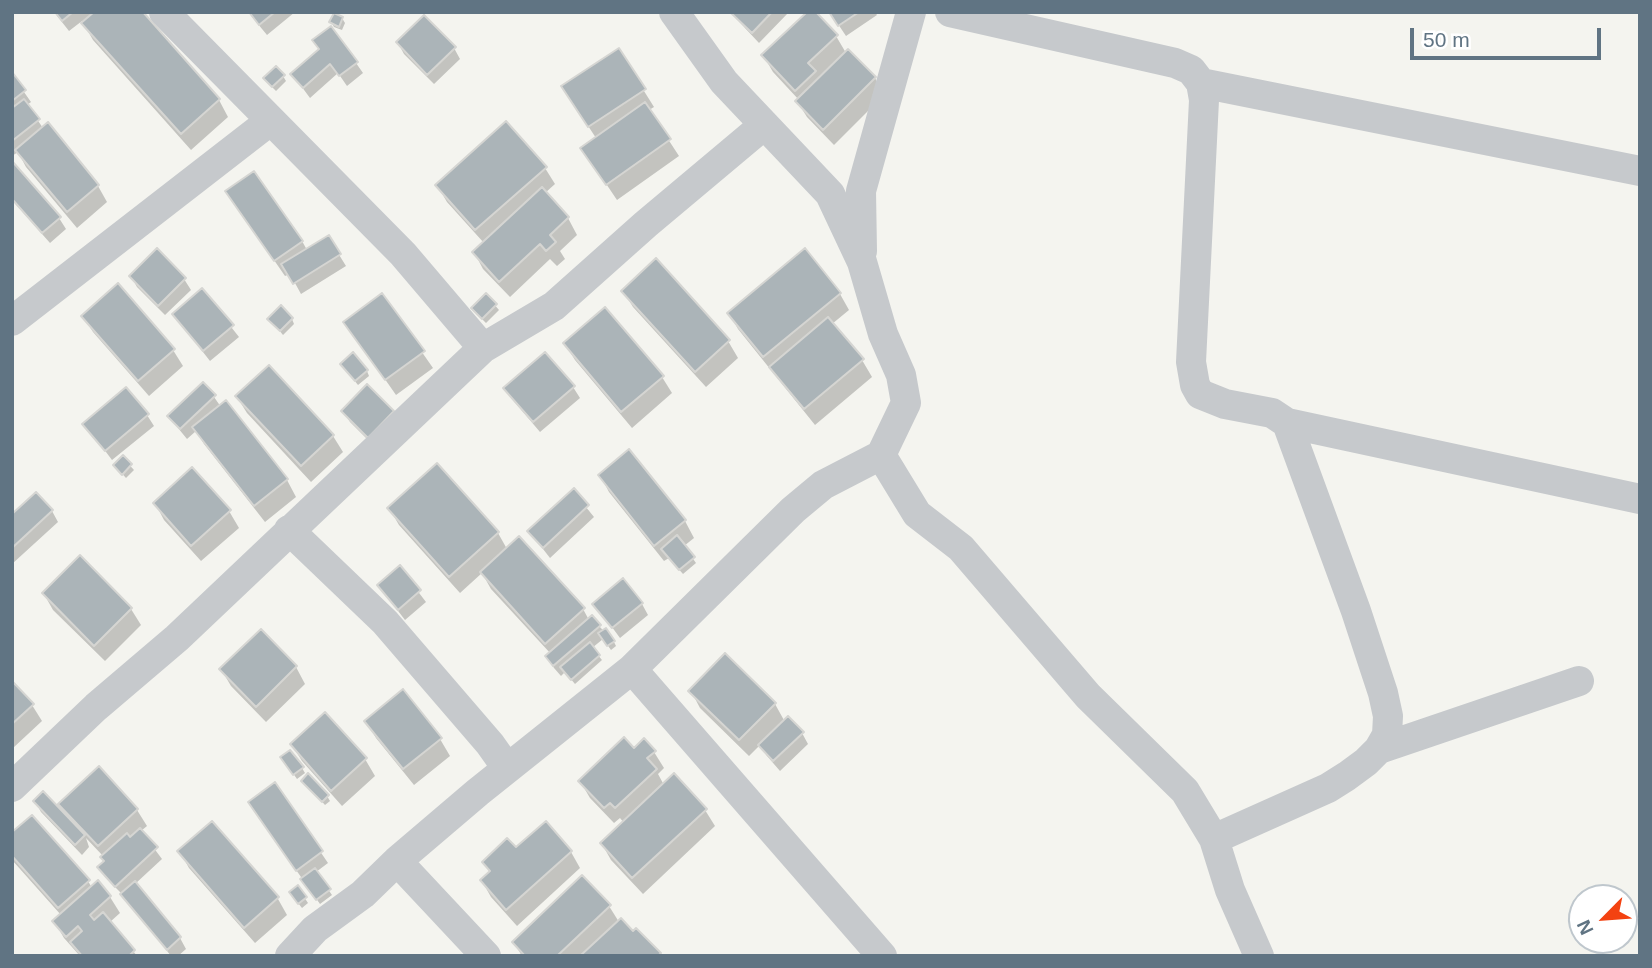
<!DOCTYPE html>
<html>
<head>
<meta charset="utf-8">
<style>
	body { margin:0 }
	#map { position:relative; width:1652px; height:968px; overflow:hidden; background:#f4f4ef; font-family:Arial,sans-serif }
	canvas { display:block }
	.frame { position:absolute; inset:0; border:14px solid #607483; pointer-events:none }
	.north { position:absolute; left:1568px; top:884px; width:70px; height:70px; box-sizing:border-box; background:#fff; border:2px solid #bfc7cd; border-radius:50%; rotate:245deg; font-size:19px; font-weight:700; line-height:28px; text-align:center; color:#607483 }
	.north::after { content:''; display:block; margin:auto; width:24px; height:32px; background:#f34211; clip-path:polygon(50% 0,100% 100%,50% 72%,0 100%) }
	.scale { position:absolute; left:1410px; top:28px; width:191px; height:32px; box-sizing:border-box; border:4px solid #607483; border-top:0; padding-left:9px; font-size:21px; line-height:24px; white-space:nowrap; color:#607483; -webkit-text-stroke:5px #fff; paint-order:stroke }
</style>
</head>
<body>
<div id="map">
<canvas width="1652" height="968"></canvas>
<div class="frame"></div>
<div class="north">N</div>
<div class="scale">50 m</div>
</div>
<script>
const context = document.querySelector('canvas').getContext('2d');
context.lineJoin = 'round';
function paint(path, color) {
  context.fillStyle = color;
  context.fill(path, 'evenodd');
}
function poly(rows) {
  const path = new Path2D();
  for (const r of rows) {
    path.moveTo(r[0], r[1]);
    for (let i = 2; i < r.length; i += 2) path.lineTo(r[i], r[i + 1]);
  }
  return path;
}
function stroke(path, color, width, dash) {
  context.strokeStyle = color;
  context.lineWidth = width;
  context.lineCap = dash ? 'butt' : 'round';
  context.setLineDash(dash || []);
  context.stroke(path);
}
paint(poly([
	[54,12,140,12,219,100,228,117,191,150,93,40,82,21,69,31],
	[248,12,295,12,267,35],
	[730,12,789,12,759,43],
	[830,12,875,12,877,15,846,36],
	[342,18,345,23,342,30,334,27,331,22],
	[836,36,846,53,875,78,884,95,834,145,807,117,797,101,799,100,773,72,763,55],
	[398,43,454,48,460,59,434,84,404,54],
	[320,50,356,63,363,73,347,86,338,73,310,98,293,75],
	[619,51,654,107,649,110,679,156,617,200,582,148,596,138,573,103],
	[12,75,31,102,27,105,43,128,48,125,98,186,107,202,77,228,26,167,18,152,12,156,12,110,16,107,12,102],
	[283,76,286,81,276,91,268,83],
	[12,164,59,218,66,229,50,243,12,200],
	[545,168,555,184,545,193,568,218,577,235,560,251,565,259,557,266,550,259,510,297,483,269,474,252,484,243,447,202,437,185],
	[227,192,302,241,307,250,328,237,346,266,301,294,290,274,285,276],
	[131,276,184,279,191,290,165,315,137,287],
	[202,290,239,337,210,361,174,315],
	[623,291,728,341,738,358,706,387,633,307],
	[840,294,849,310,832,324,862,360,872,377,815,425,738,329,729,313],
	[382,295,433,368,396,395,345,322],
	[486,295,499,310,486,323,476,313],
	[83,316,173,350,183,366,149,396,93,332],
	[270,319,292,319,294,324,283,335],
	[565,344,662,377,672,393,632,428,575,360],
	[345,369,367,371,369,376,358,385],
	[573,387,580,398,540,432,512,399,506,389],
	[214,397,221,407,226,403,287,480,296,497,265,522,204,444,196,431,187,439,169,417],
	[237,397,333,436,343,452,311,482,247,413],
	[343,411,393,412,399,423,375,447,350,422],
	[147,415,154,426,112,460,85,424],
	[629,452,685,521,694,538,684,546,696,563,683,574,669,558,664,561,609,492,600,475],
	[123,458,134,470,126,478,115,466],
	[437,465,498,533,507,549,583,609,589,620,599,626,614,642,616,646,611,650,603,639,592,648,602,660,575,684,565,672,561,676,554,668,547,657,551,654,491,589,482,573,460,593,399,525,389,508],
	[573,491,594,517,550,558,529,531],
	[36,494,52,511,58,522,12,564,12,516],
	[155,503,229,511,239,528,201,561,164,520],
	[400,568,426,602,405,620,379,586],
	[44,594,131,609,141,625,105,661,53,610],
	[595,604,642,604,648,615,620,638],
	[261,631,296,667,305,684,266,722,231,686,221,669],
	[12,683,32,705,42,721,13,748],
	[691,691,775,704,785,722,802,733,808,744,780,771,767,756,760,745,749,756,700,708],
	[366,721,440,739,450,756,414,785,376,738],
	[292,745,365,759,375,776,342,806,302,761],
	[634,750,654,752,664,768,658,774,664,785,705,810,715,826,643,894,611,860,602,844,624,823,620,818,614,823,590,798,580,781],
	[285,762,302,768,305,773,297,779],
	[303,781,327,796,330,801,325,805],
	[275,785,328,863,316,872,332,895,320,904,256,813],
	[35,801,69,818,61,804,137,810,147,826,141,831,162,859,135,884,180,938,186,949,178,956,171,956,123,895,106,878,99,868,105,862,103,856,86,838,89,847,82,855,41,812],
	[212,823,278,899,287,915,255,943,189,868,180,852],
	[12,834,88,881,92,888,97,883,110,897,120,913,110,922,137,956,80,956,64,938,54,921,61,915,12,860],
	[516,849,571,852,580,868,517,926,491,897,482,881,490,873,484,862],
	[298,888,308,903,302,908,294,898],
	[609,906,619,922,660,956,522,956,514,943]
]), '#0003');
const building = poly([
	[55,12,73,12,62,21,55,12],
	[94,12,143,12,220,99,181,134,81,23,94,12],
	[249,12,275,12,259,25,249,12],
	[730,12,772,12,752,33,730,12],
	[807,12,816,12,838,35,808,63,816,71,795,91,761,55,807,12],
	[829,12,859,12,838,26,829,12],
	[334,13,343,17,339,27,329,22,334,13],
	[424,15,456,47,427,75,396,42,424,15],
	[331,26,358,62,339,76,330,64,303,88,290,74,319,49,312,40,331,26],
	[619,48,646,89,588,127,561,86,619,48],
	[848,49,876,77,823,130,795,101,848,49],
	[276,66,285,75,272,87,263,78,276,66],
	[12,72,26,90,12,101,12,72],
	[24,99,40,119,12,141,12,108,24,99],
	[645,102,671,139,606,185,580,148,645,102],
	[506,121,547,167,475,230,435,185,506,121],
	[48,122,99,185,67,212,15,150,48,122],
	[12,161,61,217,42,233,12,199,12,161],
	[254,171,303,241,274,261,225,191,254,171],
	[542,187,569,217,550,235,556,242,546,251,540,244,499,282,472,252,542,187],
	[329,235,341,254,293,284,281,264,329,235],
	[157,248,186,278,158,306,129,276,157,248],
	[805,248,841,293,763,357,727,313,805,248],
	[656,258,730,340,695,372,621,291,656,258],
	[118,283,175,349,138,381,81,316,118,283],
	[202,288,234,325,203,351,172,314,202,288],
	[382,293,425,351,385,380,343,322,382,293],
	[486,293,497,304,482,319,471,308,486,293],
	[281,305,293,318,280,331,267,319,281,305],
	[605,307,664,376,621,412,563,343,605,307],
	[828,317,864,359,804,409,769,367,828,317],
	[353,352,368,370,355,381,340,364,353,352],
	[545,352,575,386,533,422,503,388,545,352],
	[269,365,334,435,301,466,235,396,269,365],
	[203,382,216,395,180,429,167,416,203,382],
	[367,384,394,411,368,438,341,411,367,384],
	[126,387,149,414,105,451,82,424,126,387],
	[226,400,288,479,254,506,192,427,226,400],
	[629,449,686,520,654,546,598,475,629,449],
	[123,455,132,464,122,475,113,465,123,455],
	[437,463,499,532,449,577,387,508,437,463],
	[192,467,231,510,191,546,153,503,192,467],
	[574,488,589,505,543,548,527,531,574,488],
	[36,492,53,510,12,548,12,514,36,492],
	[677,535,695,557,679,570,661,549,677,535],
	[519,536,585,608,545,644,480,572,519,536],
	[80,555,132,608,94,646,42,593,80,555],
	[400,565,421,590,398,610,377,585,400,565],
	[623,578,643,603,612,628,592,604,623,578],
	[592,615,601,625,553,666,545,656,592,615],
	[606,628,615,641,607,646,598,633,606,628],
	[261,629,297,666,256,707,219,669,261,629],
	[590,642,600,655,571,680,560,667,590,642],
	[725,653,776,703,739,740,688,691,725,653],
	[12,681,34,704,12,724,12,681],
	[403,689,442,738,403,769,364,721,403,689],
	[325,712,367,758,331,791,290,744,325,712],
	[788,716,804,732,773,761,758,745,788,716],
	[624,737,634,748,644,738,656,751,647,758,657,769,615,808,610,803,604,808,578,781,624,737],
	[290,750,304,767,293,775,280,757,290,750],
	[99,766,138,809,98,846,58,804,99,766],
	[308,773,329,795,322,802,301,781,308,773],
	[674,773,707,809,632,878,600,843,674,773],
	[275,782,323,851,296,871,248,802,275,782],
	[43,791,85,835,75,845,33,801,43,791],
	[32,815,90,880,58,908,12,856,12,832,32,815],
	[212,821,279,897,244,928,177,851,212,821],
	[546,821,572,851,506,910,480,880,490,871,482,862,507,838,516,847,546,821],
	[140,828,158,847,115,887,97,867,104,861,100,857,127,833,130,837,140,828],
	[315,868,331,889,316,900,300,879,315,868],
	[582,875,611,905,557,956,525,956,512,942,582,875],
	[98,880,111,896,90,915,94,920,103,912,135,950,129,956,82,956,70,942,82,931,78,926,66,937,52,921,98,880],
	[135,881,181,937,167,950,120,894,135,881],
	[298,885,307,897,298,904,289,892,298,885],
	[621,918,633,931,636,928,661,953,658,956,580,956,621,918]
]);
paint(building, '#abb4b8');
stroke(building, '#d5d5d2', 2);
stroke(poly([
	[164,12,403,254,483,348],
	[674,12,724,82,830,194,862,262,883,334,901,375,906,403,881,455,917,514,961,548,1088,696,1185,791,1214,839,1230,890,1259,956],
	[950,12,1175,63,1191,70,1201,83,1204,100,1191,362,1195,385,1200,394,1225,404,1272,413,1287,423,1356,611,1383,693,1388,716,1387,735,1379,749,1366,762,1347,776,1328,788,1214,839],
	[1201,83,1640,171],
	[862,251,861,191,911,12],
	[12,321,270,121],
	[1287,423,1640,499],
	[289,530,385,622,490,744,507,768],
	[632,669,882,956],
	[1379,749,1579,681],
	[12,787,96,707,177,638,483,348,554,306,646,224,764,125],
	[397,861,486,956],
	[290,956,315,929,363,894,397,861,478,792,632,669,793,510,823,485,881,455]
]), '#c6c9cc', 30);
</script>
</body>
</html>
